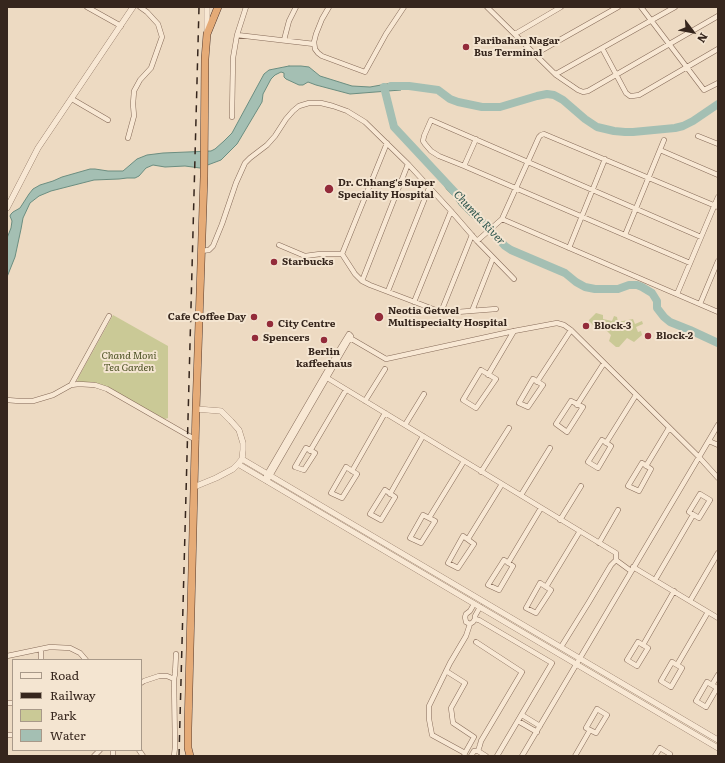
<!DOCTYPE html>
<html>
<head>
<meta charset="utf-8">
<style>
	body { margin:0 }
	#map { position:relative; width:725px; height:763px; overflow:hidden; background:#eddac2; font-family:Literata,serif }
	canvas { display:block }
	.frame { position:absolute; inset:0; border:8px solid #36261d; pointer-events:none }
	.legend { position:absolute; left:12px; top:659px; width:130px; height:92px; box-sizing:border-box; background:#f4e5d1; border:1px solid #a89989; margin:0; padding:5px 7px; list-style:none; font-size:12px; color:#36261d }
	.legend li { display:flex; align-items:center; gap:8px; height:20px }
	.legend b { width:20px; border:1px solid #a89989 }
	.north { position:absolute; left:673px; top:12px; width:40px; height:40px; -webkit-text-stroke:3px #f4e5d1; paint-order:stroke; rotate:122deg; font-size:11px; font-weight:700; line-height:16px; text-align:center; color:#36261d }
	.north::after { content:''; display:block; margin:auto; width:14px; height:18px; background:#36261d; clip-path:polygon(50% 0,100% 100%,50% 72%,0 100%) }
</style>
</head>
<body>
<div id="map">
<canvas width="725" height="763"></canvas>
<div class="frame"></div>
<ul class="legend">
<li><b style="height:5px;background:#f8e8d4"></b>Road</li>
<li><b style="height:5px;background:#36261d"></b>Railway</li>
<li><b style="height:11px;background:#cac996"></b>Park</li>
<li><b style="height:11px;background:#a4bfb3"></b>Water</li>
</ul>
<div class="north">N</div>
</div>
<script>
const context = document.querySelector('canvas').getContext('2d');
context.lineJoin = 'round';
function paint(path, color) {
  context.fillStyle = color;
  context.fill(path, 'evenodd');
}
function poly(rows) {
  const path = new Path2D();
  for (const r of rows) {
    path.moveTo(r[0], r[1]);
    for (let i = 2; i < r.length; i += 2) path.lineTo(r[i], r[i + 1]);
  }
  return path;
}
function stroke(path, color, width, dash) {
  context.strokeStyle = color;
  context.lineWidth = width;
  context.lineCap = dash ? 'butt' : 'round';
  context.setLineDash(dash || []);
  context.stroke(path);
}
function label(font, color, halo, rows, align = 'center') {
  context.font = font + ' Literata,serif';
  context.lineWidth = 4;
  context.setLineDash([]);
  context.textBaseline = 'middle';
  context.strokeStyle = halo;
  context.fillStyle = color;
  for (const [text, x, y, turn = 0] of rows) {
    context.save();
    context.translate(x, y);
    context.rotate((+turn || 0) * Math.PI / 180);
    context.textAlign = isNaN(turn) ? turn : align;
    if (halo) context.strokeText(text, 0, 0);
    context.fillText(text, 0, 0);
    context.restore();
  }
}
paint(poly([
	[596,313,603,315,603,319,612,321,614,316,617,317,618,322,633,319,635,324,642,321,643,324,636,327,638,332,641,331,642,335,634,342,627,338,619,347,616,347,609,341,611,335,599,323,594,326,589,321,589,320],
	[113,315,168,346,168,418,165,419,100,384,77,382,78,378]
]), '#cac996');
const water = poly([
	[289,66,301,66,309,67,320,76,352,86,370,87,392,83,402,83,401,90,350,94,316,85,308,82,303,85,299,85,286,79,284,77,284,73,281,72,275,75,271,79,263,94,262,102,237,144,221,160,205,166,200,168,185,166,165,167,153,165,146,168,139,176,135,178,127,178,119,179,94,180,51,191,39,196,30,203,23,218,21,229,15,257,7,277,7,238,11,228,12,221,10,216,11,214,13,212,20,208,29,194,33,189,40,185,53,181,62,177,90,169,95,169,108,171,123,171,137,159,147,155,163,153,211,151,215,149,224,141,232,133,264,74,269,70,289,66]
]);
paint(water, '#a4bfb3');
stroke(water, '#6b8d80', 1);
stroke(poly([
	[446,182,445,186,447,189,453,195,460,205,474,219,481,221]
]), '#6b8d80', 1.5);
stroke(poly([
	[391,86,409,86,438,90,450,99,458,102,482,107,500,107,537,96,547,94,554,95,563,100,585,119,597,127,614,131,625,132,633,132,675,128,683,126,693,121,718,104],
	[384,87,394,127,505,246,511,250,565,273,576,282,585,287,595,289,618,289,629,285,637,285,642,287,652,293,657,301,657,308,664,317,670,322,690,330,718,343]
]), '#a4bfb3', 8);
const minor = poly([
	[87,7,121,26],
	[329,7,322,19,316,34,314,42,315,49,318,53,322,56,365,72,386,34,404,7],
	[487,7,556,75,578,90,583,92,588,91,718,16],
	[641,7,704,90,718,83],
	[515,34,561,7],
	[237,35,314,44],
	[284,40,289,21,296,7],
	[602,48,626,93,630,96,632,96,639,95,718,49],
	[535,54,618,7],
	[556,74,675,7],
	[72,99,108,120],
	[232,117,233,58,237,35,246,7],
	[698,136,718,144],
	[128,138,134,116,133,104,134,91,140,80,151,68,162,37,158,24,147,12,140,7],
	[660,150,718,175],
	[464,166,476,139],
	[502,219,718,312],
	[625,235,664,140],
	[477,241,502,219,539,137,541,135,544,134,718,207],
	[279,245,305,256,320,254,342,254],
	[569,248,605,159],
	[201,251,209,250,213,246,222,224,236,183,245,163,250,158,267,145,275,136,286,119,293,111,299,106,309,103,321,103,333,106,347,111,365,122,408,164,451,211,477,241,514,279],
	[342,254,355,274,362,281,370,285,441,312,457,312,496,309],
	[342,254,387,143],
	[690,263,464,166,439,156,431,151,425,144,423,141,424,136,431,120,701,237],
	[362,281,408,164],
	[388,291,429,188],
	[677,294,718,197],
	[414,302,451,211],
	[700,304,718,261],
	[472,311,493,258],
	[441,312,472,235],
	[350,338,386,359,514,331,557,323,564,325,571,330,699,457,718,478],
	[481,370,496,379,476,408,463,400,481,370],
	[488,375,514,331],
	[324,376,616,553,616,560,631,571],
	[533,379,543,385,528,407,519,403,533,379],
	[537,382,571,330],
	[71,385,109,316],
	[7,400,19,401,33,401,53,395,71,385,79,384,95,385,107,389,196,440],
	[365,401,385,369],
	[571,401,583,407,567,432,556,424,571,401],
	[577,405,604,363],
	[405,425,424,394],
	[602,440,611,446,598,468,588,462,602,440],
	[709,441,718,445],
	[606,443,636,395],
	[306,448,315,453,304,470,295,467,306,448],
	[310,451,346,390],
	[642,463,651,469,639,491,628,486,642,463],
	[646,466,669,428],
	[346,467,357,474,342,498,331,493,346,467],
	[352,471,385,413],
	[481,472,509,428],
	[266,476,341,347,349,334,351,336,267,481],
	[385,490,395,497,381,520,370,514,385,490],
	[390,494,423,436],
	[700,494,710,500,699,518,689,512,700,494],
	[521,495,550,448],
	[423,515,435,521,421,543,410,538,423,515],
	[429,518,464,461],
	[560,520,581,486],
	[463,536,474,544,458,568,448,563,463,536],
	[468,539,502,484],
	[599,543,618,510],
	[504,560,513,566,499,590,488,585,504,560],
	[508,563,541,508],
	[633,567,718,618],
	[655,580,693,515],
	[540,583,551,590,536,613,526,608,540,583],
	[546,587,580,531],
	[690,601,718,553],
	[475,619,479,620,552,663,497,756],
	[470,624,466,622,465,617,466,614,470,611,474,604],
	[638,642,648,648,637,666,627,660,638,642],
	[643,645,674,591],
	[561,647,589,602,611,565,616,560],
	[41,649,41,660],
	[7,656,50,647,70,648,80,653,86,660],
	[672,662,682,668,671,687,661,681,672,662],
	[677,665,708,612],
	[446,671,465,683,451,708,453,723,474,737,465,753],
	[707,682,717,688,706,707,696,701,707,682],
	[141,683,144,681,159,676,167,676,174,679],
	[712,685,718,675],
	[7,703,13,703],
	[597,709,607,715,596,733,586,728,597,709],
	[522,715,540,726],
	[518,721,537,732],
	[7,735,13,735],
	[139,750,143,756],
	[478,751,486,756],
	[94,756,100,750],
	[113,756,113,750],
	[174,756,175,747,174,679,175,674,176,654],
	[464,756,465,753,432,735,429,719,429,706,450,663,466,636,470,624,473,622,475,619,475,616,480,607],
	[471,756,474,751,478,751,480,745,481,741,522,672,476,642],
	[522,756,718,425],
	[575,756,590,730],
	[655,756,660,748,670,754,669,756]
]);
const tertiary = poly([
	[207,7,207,33],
	[7,208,38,148,133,7],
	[242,459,718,740],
	[238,464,718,748],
	[194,487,216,478,233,469,238,464,242,459,243,450,243,443,239,430,231,421,221,411,196,409]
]);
const trunk = poly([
	[190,756,188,748,188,728,196,409,204,177,205,59,207,34,218,7]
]);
stroke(minor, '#866b59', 5.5);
stroke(tertiary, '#866b59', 6);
stroke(trunk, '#543a2e', 8);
stroke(minor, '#f8e8d4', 4.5);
stroke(tertiary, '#f8e8d4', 5.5);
stroke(trunk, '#e5ab77', 7);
stroke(poly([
	[179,756,199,7]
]), '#36261d', 1.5, [7, 7]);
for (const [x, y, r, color] of [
	[466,47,4,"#932b3a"],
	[329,189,5,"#932b3a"],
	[274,262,4,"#932b3a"],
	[254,317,4,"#932b3a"],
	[379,317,5,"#932b3a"],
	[270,324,4,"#932b3a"],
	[586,326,4,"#932b3a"],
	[648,336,4,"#932b3a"],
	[255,338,4,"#932b3a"],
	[324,340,4,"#932b3a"]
]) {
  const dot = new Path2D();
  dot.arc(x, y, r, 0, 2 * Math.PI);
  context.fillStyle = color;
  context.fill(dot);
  stroke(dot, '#f4e5d1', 1.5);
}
label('bold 10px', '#36261d', '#f4e5d1', [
	["Paribahan Nagar",474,41],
	["Bus Terminal",474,53],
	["Dr. Chhang's Super",338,183],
	["Speciality Hospital",338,195],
	["Starbucks",282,262],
	["Neotia Getwel",388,311],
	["Multispecialty Hospital",388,323],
	["Cafe Coffee Day",246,317,"right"],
	["City Centre",278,324],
	["Block-3",594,326],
	["Block-2",656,336],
	["Spencers",263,338],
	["Berlin",324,352,"center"],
	["kaffeehaus",324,364,"center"]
], 'left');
label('italic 10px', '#4d5224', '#f4e5d1', [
	["Chand Moni",129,356],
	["Tea Garden",129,368]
]);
label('italic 11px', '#2d554d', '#f4e5d1', [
	["Chumta River",479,218,47]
]);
</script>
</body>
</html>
